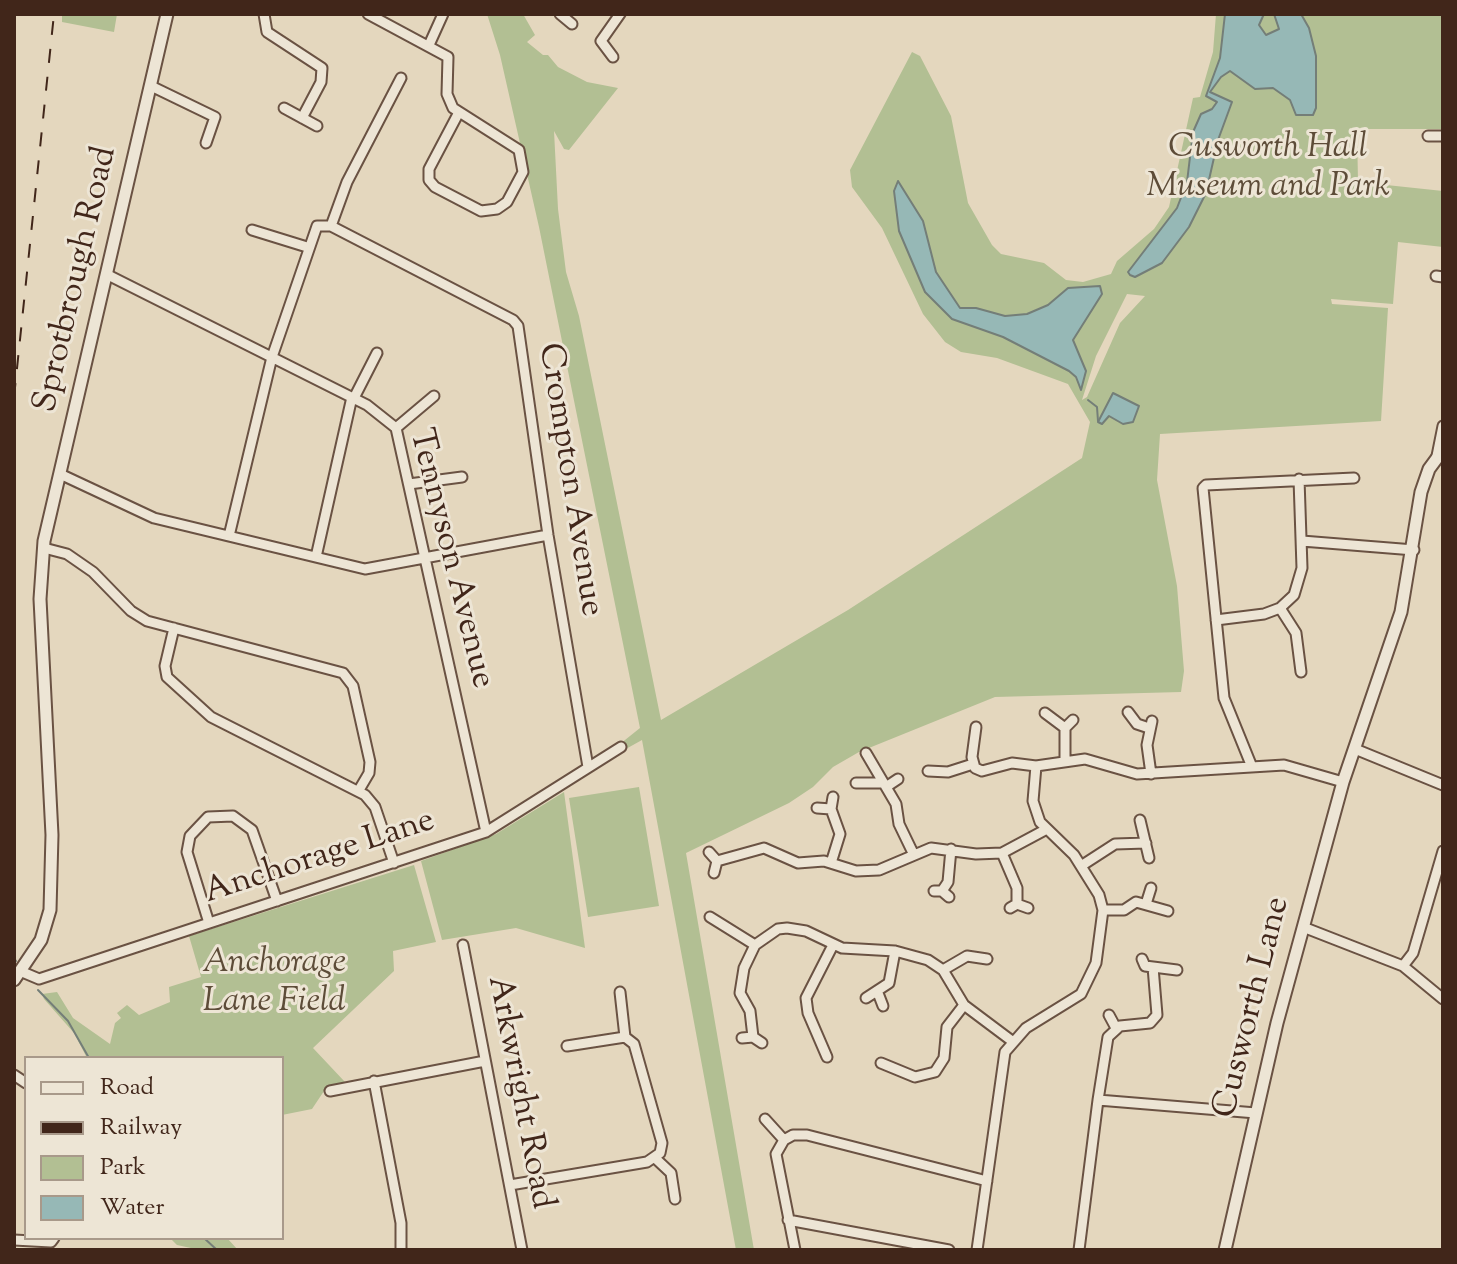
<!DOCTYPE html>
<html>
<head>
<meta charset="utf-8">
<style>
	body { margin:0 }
	#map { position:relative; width:1457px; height:1264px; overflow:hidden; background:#e4d7be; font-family:"Sorts Mill Goudy",serif }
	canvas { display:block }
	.frame { position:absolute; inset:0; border:16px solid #41261a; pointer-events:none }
	.legend { position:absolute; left:24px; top:1056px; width:260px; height:184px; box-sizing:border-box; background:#ede5d5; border:2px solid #a8998a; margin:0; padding:10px 14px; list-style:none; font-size:24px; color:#41261a }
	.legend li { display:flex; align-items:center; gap:16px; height:40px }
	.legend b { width:40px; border:2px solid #a8998a }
</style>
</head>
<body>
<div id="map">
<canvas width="1457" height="1264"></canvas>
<div class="frame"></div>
<ul class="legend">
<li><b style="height:10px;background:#ede5d5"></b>Road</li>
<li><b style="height:10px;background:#41261a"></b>Railway</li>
<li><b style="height:22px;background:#b2bf93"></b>Park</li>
<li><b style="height:22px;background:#96b8b6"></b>Water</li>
</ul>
</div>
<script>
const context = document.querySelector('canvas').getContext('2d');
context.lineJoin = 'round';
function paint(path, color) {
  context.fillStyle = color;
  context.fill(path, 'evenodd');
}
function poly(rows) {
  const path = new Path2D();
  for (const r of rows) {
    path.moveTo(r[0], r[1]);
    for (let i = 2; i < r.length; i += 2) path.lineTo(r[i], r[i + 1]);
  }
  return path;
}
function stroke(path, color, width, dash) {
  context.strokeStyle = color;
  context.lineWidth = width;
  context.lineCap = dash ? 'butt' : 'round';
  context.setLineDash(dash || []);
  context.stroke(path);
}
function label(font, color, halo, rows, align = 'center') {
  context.font = font + ' "Sorts Mill Goudy",serif';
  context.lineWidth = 6;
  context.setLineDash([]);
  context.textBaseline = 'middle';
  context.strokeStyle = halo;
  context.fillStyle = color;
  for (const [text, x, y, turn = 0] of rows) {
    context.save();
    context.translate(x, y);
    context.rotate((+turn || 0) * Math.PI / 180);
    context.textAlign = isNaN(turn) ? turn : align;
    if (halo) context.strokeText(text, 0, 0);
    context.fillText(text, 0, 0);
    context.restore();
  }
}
paint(poly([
	[62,14,117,14,114,32,62,22],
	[487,14,523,14,535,35,527,42,543,55,548,55,558,67,587,82,618,88,569,150,564,149,554,131,558,209,566,272,579,316,661,720,848,610,1082,458,1090,422,1068,384,997,358,961,352,945,342,923,314,882,228,852,187,850,170,912,52,920,56,951,116,968,203,992,245,1001,254,1044,263,1066,280,1083,282,1111,274,1117,261,1154,229,1169,207,1193,98,1200,97,1213,52,1216,14,1443,14,1443,129,1357,129,1358,182,1443,191,1443,247,1398,242,1393,304,1331,299,1332,304,1388,308,1381,421,1160,434,1157,480,1177,586,1184,671,1181,692,995,697,859,752,833,767,813,787,789,803,686,853,754,1250,736,1250,642,740,624,750,620,744,640,728,539,227,500,55],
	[1127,294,1145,296,1120,323,1087,397,1082,400,1096,356],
	[639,787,659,906,588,917,569,798],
	[564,792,585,948,516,928,442,940,421,861,496,834],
	[414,865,436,942,393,951,394,971,313,1048,345,1082,324,1091,312,1109,282,1115,282,1058,87,1058,74,1033,44,999,42,994,57,992,73,1018,110,1044,115,1023,121,1018,117,1013,127,1005,139,1015,170,1002,169,987,201,977,189,936],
	[170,1238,227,1238,238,1250,200,1250,177,1245]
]), '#b2bf93');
const water = poly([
	[1225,14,1264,14,1259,25,1266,35,1279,29,1274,14,1301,14,1309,28,1316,56,1316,108,1313,115,1296,115,1290,100,1273,88,1255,89,1230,71,1221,77,1210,92,1232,102,1218,140,1206,193,1189,227,1162,263,1135,277,1130,275,1128,272,1177,208,1187,182,1193,132,1201,114,1212,109,1217,102,1206,96,1220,58,1225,14],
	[898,181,923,221,936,272,960,308,976,308,1005,316,1027,314,1048,305,1068,288,1100,286,1102,294,1073,340,1086,371,1081,390,1076,377,1069,371,1003,337,952,319,925,292,899,231,894,191,898,181],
	[1113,393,1139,406,1133,422,1123,424,1109,416,1102,424,1098,422,1113,393]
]);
paint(water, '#96b8b6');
stroke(water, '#747e78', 2);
stroke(poly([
	[1088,400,1097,407,1098,421],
	[14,958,16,961],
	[38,990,68,1021,89,1058],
	[204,1238,217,1250]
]), '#747e78', 2);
const minor = poly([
	[264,14,267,32,322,68,321,82,302,118],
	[368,14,448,57,447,94,453,108,519,150,523,172,507,202,497,209,481,211,435,187,429,180,429,169,458,114],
	[560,14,572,24],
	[429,45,443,14],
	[613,57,601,41,620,14],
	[151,86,215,117,206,143],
	[284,108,317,126],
	[1428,136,1443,136],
	[331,226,347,182,401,78],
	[252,230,307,247],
	[108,275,367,405,396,428,486,832],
	[1436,276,1443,277],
	[354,398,377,353],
	[396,428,434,396],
	[1437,456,1443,426],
	[60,474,154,518,365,569,548,535],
	[409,484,462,477],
	[229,536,272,357,317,226,331,226,513,320,518,326,548,535,588,767],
	[1302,541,1414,550],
	[44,548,67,554,93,572,131,611,147,621,343,673,353,686,370,762,369,773,359,790],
	[316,557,352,397],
	[1280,608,1296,633,1301,672],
	[1216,620,1264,614,1280,608,1294,595,1302,568,1299,479],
	[174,628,165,666,167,677,211,717,365,795,375,807,394,863],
	[1128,712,1137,724,1149,728],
	[1045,713,1065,728,1073,720],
	[976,727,972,757,975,768,982,771,1012,763,1036,766,1085,759,1137,774,1284,765,1343,782],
	[1355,749,1443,785],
	[866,753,896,804,899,824,913,853],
	[1065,761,1065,728],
	[1252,767,1224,698,1203,488,1206,485,1354,478],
	[928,771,948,772,973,764],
	[1151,774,1147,745,1152,721],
	[856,783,883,783],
	[886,787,898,779],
	[817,808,831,809],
	[1140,820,1149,858],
	[709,852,717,861,714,873],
	[1002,853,1017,888,1017,904],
	[717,861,764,848,798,863,824,861,856,871,879,870,931,848,976,854,1002,853,1045,830],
	[831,863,840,834,831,809,833,797],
	[1081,866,1115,844,1146,843],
	[934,891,942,891,949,897],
	[942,891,948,882,951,849],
	[1146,904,1151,888],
	[1010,908,1017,904,1028,908],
	[1103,910,1124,910,1136,902,1168,911],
	[710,917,755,945],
	[209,923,187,852,190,836,208,817,233,816,252,830,277,901],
	[1303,927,1403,966,1443,999],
	[463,945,522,1250],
	[1142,959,1145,966,1177,970],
	[1403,966,1413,953,1443,851],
	[943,970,967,956,987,959],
	[20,971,39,979,486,832,621,747],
	[620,992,625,1037],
	[878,993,883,1006],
	[866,998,889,983,895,951],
	[1109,1015,1116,1028],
	[753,1037,750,1011,740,993,744,968,755,945,778,929,787,928,806,931,842,948,895,951,928,960,943,970,964,1005,1012,1041],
	[742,1038,753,1037,762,1043],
	[827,1057,808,1013,806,998,833,945],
	[881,1063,915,1077,935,1072,944,1058,947,1027,964,1005],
	[14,1075,26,1083],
	[374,1081,401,1223,401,1250],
	[330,1091,485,1061],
	[1098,1100,1108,1037,1120,1026,1150,1023,1157,1015,1153,967],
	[765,1119,784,1140],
	[655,1158,671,1173,675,1199],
	[510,1185,647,1162,660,1153,662,1143,634,1044,625,1037,567,1046],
	[788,1220,949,1250],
	[14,1240,51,1242,54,1238],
	[795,1250,776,1154,784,1140,793,1135,807,1135,987,1181],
	[977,1250,1005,1052,1026,1028,1081,994,1096,963,1103,910,1099,895,1074,855,1040,822,1033,801,1036,766],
	[1079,1250,1098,1100,1256,1113]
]);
const tertiary = poly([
	[14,980,41,940,50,910,52,835,40,599,44,541,167,14],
	[1225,1250,1277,1023,1343,782,1401,612,1421,492,1429,469,1443,450]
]);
stroke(minor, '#6a5243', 13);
stroke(tertiary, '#6a5243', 15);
stroke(minor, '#ede5d5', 9);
stroke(tertiary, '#ede5d5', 11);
stroke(poly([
	[14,397,54,14]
]), '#41261a', 2, [14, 14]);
label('italic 34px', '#5d4c38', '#ede5d5', [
	["Cusworth Hall",1268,150],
	["Museum and Park",1268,189],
	["Anchorage",274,965],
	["Lane Field",274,1004]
]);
label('34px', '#41261a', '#ede5d5', [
	["Sprotbrough Road",78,280,-77],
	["Crompton Avenue",568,480,81],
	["Tennyson Avenue",449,559,76],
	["Anchorage Lane",320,859,-18],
	["Cusworth Lane",1254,1008,-76],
	["Arkwright Road",518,1093,79]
]);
</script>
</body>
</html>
